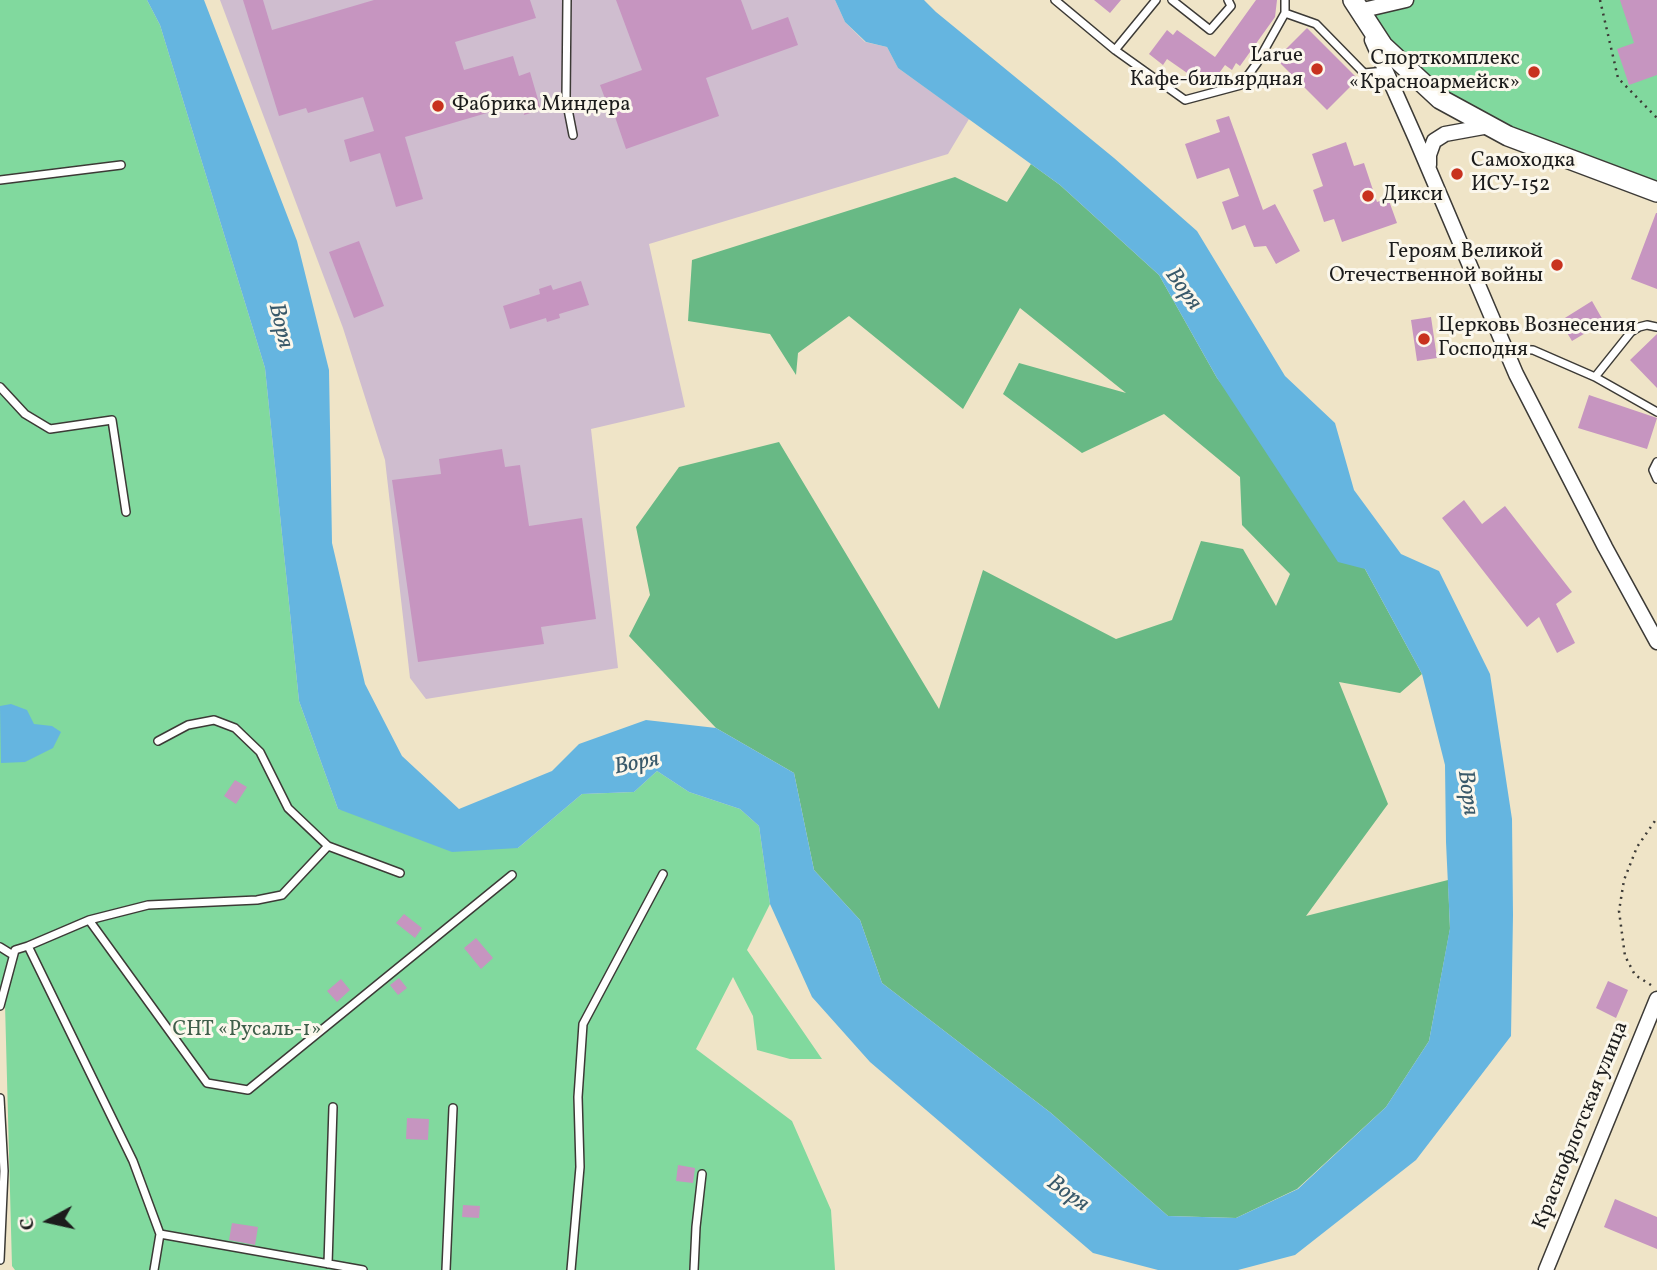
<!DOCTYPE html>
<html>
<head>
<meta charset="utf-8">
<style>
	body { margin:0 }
	#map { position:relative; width:1657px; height:1270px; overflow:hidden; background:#efe4c7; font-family:Vollkorn,serif }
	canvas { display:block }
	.north { position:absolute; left:14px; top:1186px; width:70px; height:70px; -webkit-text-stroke:5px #fbf7ec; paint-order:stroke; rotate:262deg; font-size:19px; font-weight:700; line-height:28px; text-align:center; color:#1c1c1c }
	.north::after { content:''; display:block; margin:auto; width:24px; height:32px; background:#1c1c1c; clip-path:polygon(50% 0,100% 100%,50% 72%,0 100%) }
</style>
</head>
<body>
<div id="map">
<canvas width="1657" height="1270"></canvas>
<div class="north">С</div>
</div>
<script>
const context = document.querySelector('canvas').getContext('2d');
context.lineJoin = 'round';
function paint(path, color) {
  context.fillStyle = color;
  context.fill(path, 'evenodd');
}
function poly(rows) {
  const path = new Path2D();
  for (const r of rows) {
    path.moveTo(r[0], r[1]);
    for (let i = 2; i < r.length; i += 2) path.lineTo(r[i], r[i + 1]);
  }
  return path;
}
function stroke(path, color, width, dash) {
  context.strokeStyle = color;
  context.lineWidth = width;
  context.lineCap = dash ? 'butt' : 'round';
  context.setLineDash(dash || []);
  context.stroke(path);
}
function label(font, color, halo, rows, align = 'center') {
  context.font = font + ' Vollkorn,serif';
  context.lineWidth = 6;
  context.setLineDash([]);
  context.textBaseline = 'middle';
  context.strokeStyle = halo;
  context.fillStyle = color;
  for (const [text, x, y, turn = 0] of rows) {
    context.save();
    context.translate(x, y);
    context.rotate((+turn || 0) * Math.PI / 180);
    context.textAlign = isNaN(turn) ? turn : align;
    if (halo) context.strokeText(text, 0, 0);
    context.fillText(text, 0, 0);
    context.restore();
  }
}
paint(poly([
	[220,0,835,0,845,22,865,42,887,47,898,68,969,119,948,154,649,244,685,407,591,429,618,668,426,699,410,678,385,460,343,328]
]), '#cfbdcf');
paint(poly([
	[0,0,147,0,160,25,265,368,299,701,338,809,518,848,582,794,634,792,657,771,689,792,740,809,759,826,770,904,747,950,822,1059,790,1059,757,1050,753,1016,733,977,696,1049,792,1121,831,1210,835,1270,15,1270,12,1266,5,1004,0,1001],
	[1406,0,1657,0,1657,191,1440,99,1359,11]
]), '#81d99e');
paint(poly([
	[1031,164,1060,185,1159,275,1217,378,1365,569,1422,674,1400,693,1339,682,1388,804,1306,916,1448,880,1450,929,1429,1041,1386,1107,1297,1189,1236,1218,1168,1216,1051,1113,882,983,860,920,814,870,794,773,716,728,629,636,650,595,636,527,679,467,779,442,939,709,983,570,1116,639,1172,620,1201,541,1243,549,1276,606,1290,574,1242,525,1240,477,1164,414,1082,453,1003,394,1019,363,1126,393,1020,308,963,409,849,316,798,353,796,375,770,334,688,321,692,260,955,177,1007,202]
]), '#68b985');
paint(poly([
	[147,0,204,0,297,241,329,370,332,543,365,684,402,756,459,809,552,771,579,744,646,720,716,728,794,773,814,870,860,920,882,983,1051,1113,1168,1216,1236,1218,1298,1189,1386,1107,1429,1041,1450,928,1446,842,1445,765,1422,674,1365,569,1338,562,1217,378,1159,275,1060,185,898,68,887,47,866,42,845,22,835,0,924,0,936,12,1114,158,1197,231,1285,376,1335,423,1354,490,1401,554,1439,571,1490,674,1512,819,1513,915,1511,1036,1416,1160,1295,1255,1238,1270,1158,1270,1093,1253,870,1062,812,997,770,904,759,826,740,809,689,792,657,771,634,792,582,794,518,848,452,852,338,809,299,701,265,368,160,25],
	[11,704,27,710,34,724,52,726,61,732,53,748,25,762,1,763,0,706]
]), '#65b5e0');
paint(poly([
	[243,0,263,0,272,30,374,0,530,0,536,18,455,42,464,70,513,56,519,76,530,72,541,110,524,115,521,103,405,137,423,199,396,207,380,153,350,162,344,140,374,131,363,97,308,113,306,108,279,116],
	[616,0,741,0,752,30,788,17,798,45,706,78,719,116,626,149,613,111,610,112,600,85,642,70],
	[1094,0,1121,0,1110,13],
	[1256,0,1277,0,1275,17,1240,66,1236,63,1232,70,1225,65,1212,83,1194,70,1190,75,1167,59,1163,65,1149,54,1167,30,1173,35,1177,30,1215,57],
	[1620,0,1657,0,1657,75,1629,85,1617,49,1634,43],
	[1307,28,1358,79,1327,110,1276,59],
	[1229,116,1263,210,1275,204,1300,251,1276,264,1266,246,1254,247,1245,225,1232,230,1222,202,1239,196,1229,168,1197,179,1185,144,1220,132,1216,120],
	[1346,142,1354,166,1364,163,1377,202,1388,198,1397,223,1342,242,1334,219,1324,222,1313,190,1323,186,1312,154],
	[1656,213,1657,213,1657,289,1631,279],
	[359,241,384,306,354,318,329,252],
	[581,281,589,305,559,314,560,318,547,322,546,318,510,329,503,306,540,294,539,289,551,285,553,290],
	[1592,301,1604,322,1572,341,1560,321],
	[1431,317,1437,358,1417,361,1411,320],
	[1657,334,1657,388,1630,360],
	[1589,395,1657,418,1647,449,1578,428],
	[502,449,505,467,520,465,529,526,582,518,596,619,541,627,544,644,418,662,392,480,441,474,439,459],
	[1464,500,1482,524,1505,506,1572,592,1556,604,1575,643,1557,653,1539,617,1527,627,1442,518],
	[235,780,247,787,236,804,224,796],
	[404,914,422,928,415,938,396,923],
	[476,938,493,958,481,969,464,948],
	[399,978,407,988,398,995,390,985],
	[341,979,350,990,337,1002,327,991],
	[1608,981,1628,990,1616,1018,1596,1008],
	[407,1118,429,1119,428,1140,406,1139],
	[678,1165,695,1168,693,1183,676,1181],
	[1615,1199,1657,1217,1657,1249,1604,1227],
	[463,1205,480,1206,479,1218,462,1217],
	[232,1223,258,1227,255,1245,229,1240]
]), '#c695c0');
const service = poly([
	[567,0,566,99,573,135],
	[1055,0,1115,50,1156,0],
	[1172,0,1210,30,1231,6,1228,0],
	[1285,0,1285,13,1316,24,1364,73,1385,71],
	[1115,50,1185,100,1241,85,1257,63,1285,13],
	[0,180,121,165],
	[1505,349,1533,350,1595,377,1631,332,1639,327,1647,325,1657,327],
	[1595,377,1657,412],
	[0,387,25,414,50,429,112,420,126,512],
	[1657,462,1653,470,1657,479],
	[328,846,400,873],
	[89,920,148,905,257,900,282,895,328,846,288,808,260,752,235,728,214,720,188,725,158,741],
	[28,946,89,920,207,1083,248,1090,512,875],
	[0,947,13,955],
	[0,1006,15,950,28,946,133,1161,160,1234],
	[0,1098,4,1171,0,1260],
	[328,1264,333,1107],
	[154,1270,160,1234,363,1270],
	[446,1270,453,1108],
	[571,1270,580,1167,578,1097,583,1024,663,874],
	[694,1270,696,1227,702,1174]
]);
const minor = poly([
	[1362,18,1359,11,1406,0],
	[1372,40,1416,139,1516,374,1605,547,1657,642],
	[1429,165,1429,155,1434,141,1445,134,1489,126],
	[1546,1270,1657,999]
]);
const secondary = poly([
	[1353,0,1383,46,1440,99,1508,136,1657,192]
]);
stroke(service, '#3c3a36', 10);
stroke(minor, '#3c3a36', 17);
stroke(secondary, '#3c3a36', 22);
stroke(poly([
	[1600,0,1618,78,1657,118],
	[1651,985,1635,975,1625,956,1619,911,1624,880,1637,847,1657,818]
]), '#3c3a36', 2.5, [2, 5]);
stroke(service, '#fff', 7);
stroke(minor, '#fff', 14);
stroke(secondary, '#fff', 19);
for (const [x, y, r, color] of [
	[1317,69,7,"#c8321e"],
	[1534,72,7,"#c8321e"],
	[438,106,7,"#c8321e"],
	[1457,174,7,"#c8321e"],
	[1368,196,7,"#c8321e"],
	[1557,265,7,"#c8321e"],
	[1424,339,7,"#c8321e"]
]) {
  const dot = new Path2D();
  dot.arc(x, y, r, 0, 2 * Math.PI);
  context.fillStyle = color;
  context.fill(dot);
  stroke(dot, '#fbf7ec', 2.5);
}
label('21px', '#1c1c1c', '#fbf7ec', [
	["Larue",1303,57,"right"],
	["Кафе-бильярдная",1303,81,"right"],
	["Спорткомплекс",1520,60,"right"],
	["«Красноармейск»",1520,84,"right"],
	["Фабрика Миндера",452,106],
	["Самоходка",1471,162],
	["ИСУ-152",1471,186],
	["Дикси",1382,196],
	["Героям Великой",1543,253,"right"],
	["Отечественной войны",1543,277,"right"],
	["Церковь Вознесения",1438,327],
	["Господня",1438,351]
], 'left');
label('21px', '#3f5e4a', '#fbf7ec', [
	["СНТ «Русаль-1»",247,1031]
]);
label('21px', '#1c1c1c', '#fbf7ec', [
	["Краснофлотская улица",1582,1126,-68]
]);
label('italic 23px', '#39596a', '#fbf7ec', [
	["Воря",1182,290,54],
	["Воря",279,326,76],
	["Воря",637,765,-11],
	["Воря",1466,793,82],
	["Воря",1067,1195,36]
]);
</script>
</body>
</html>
